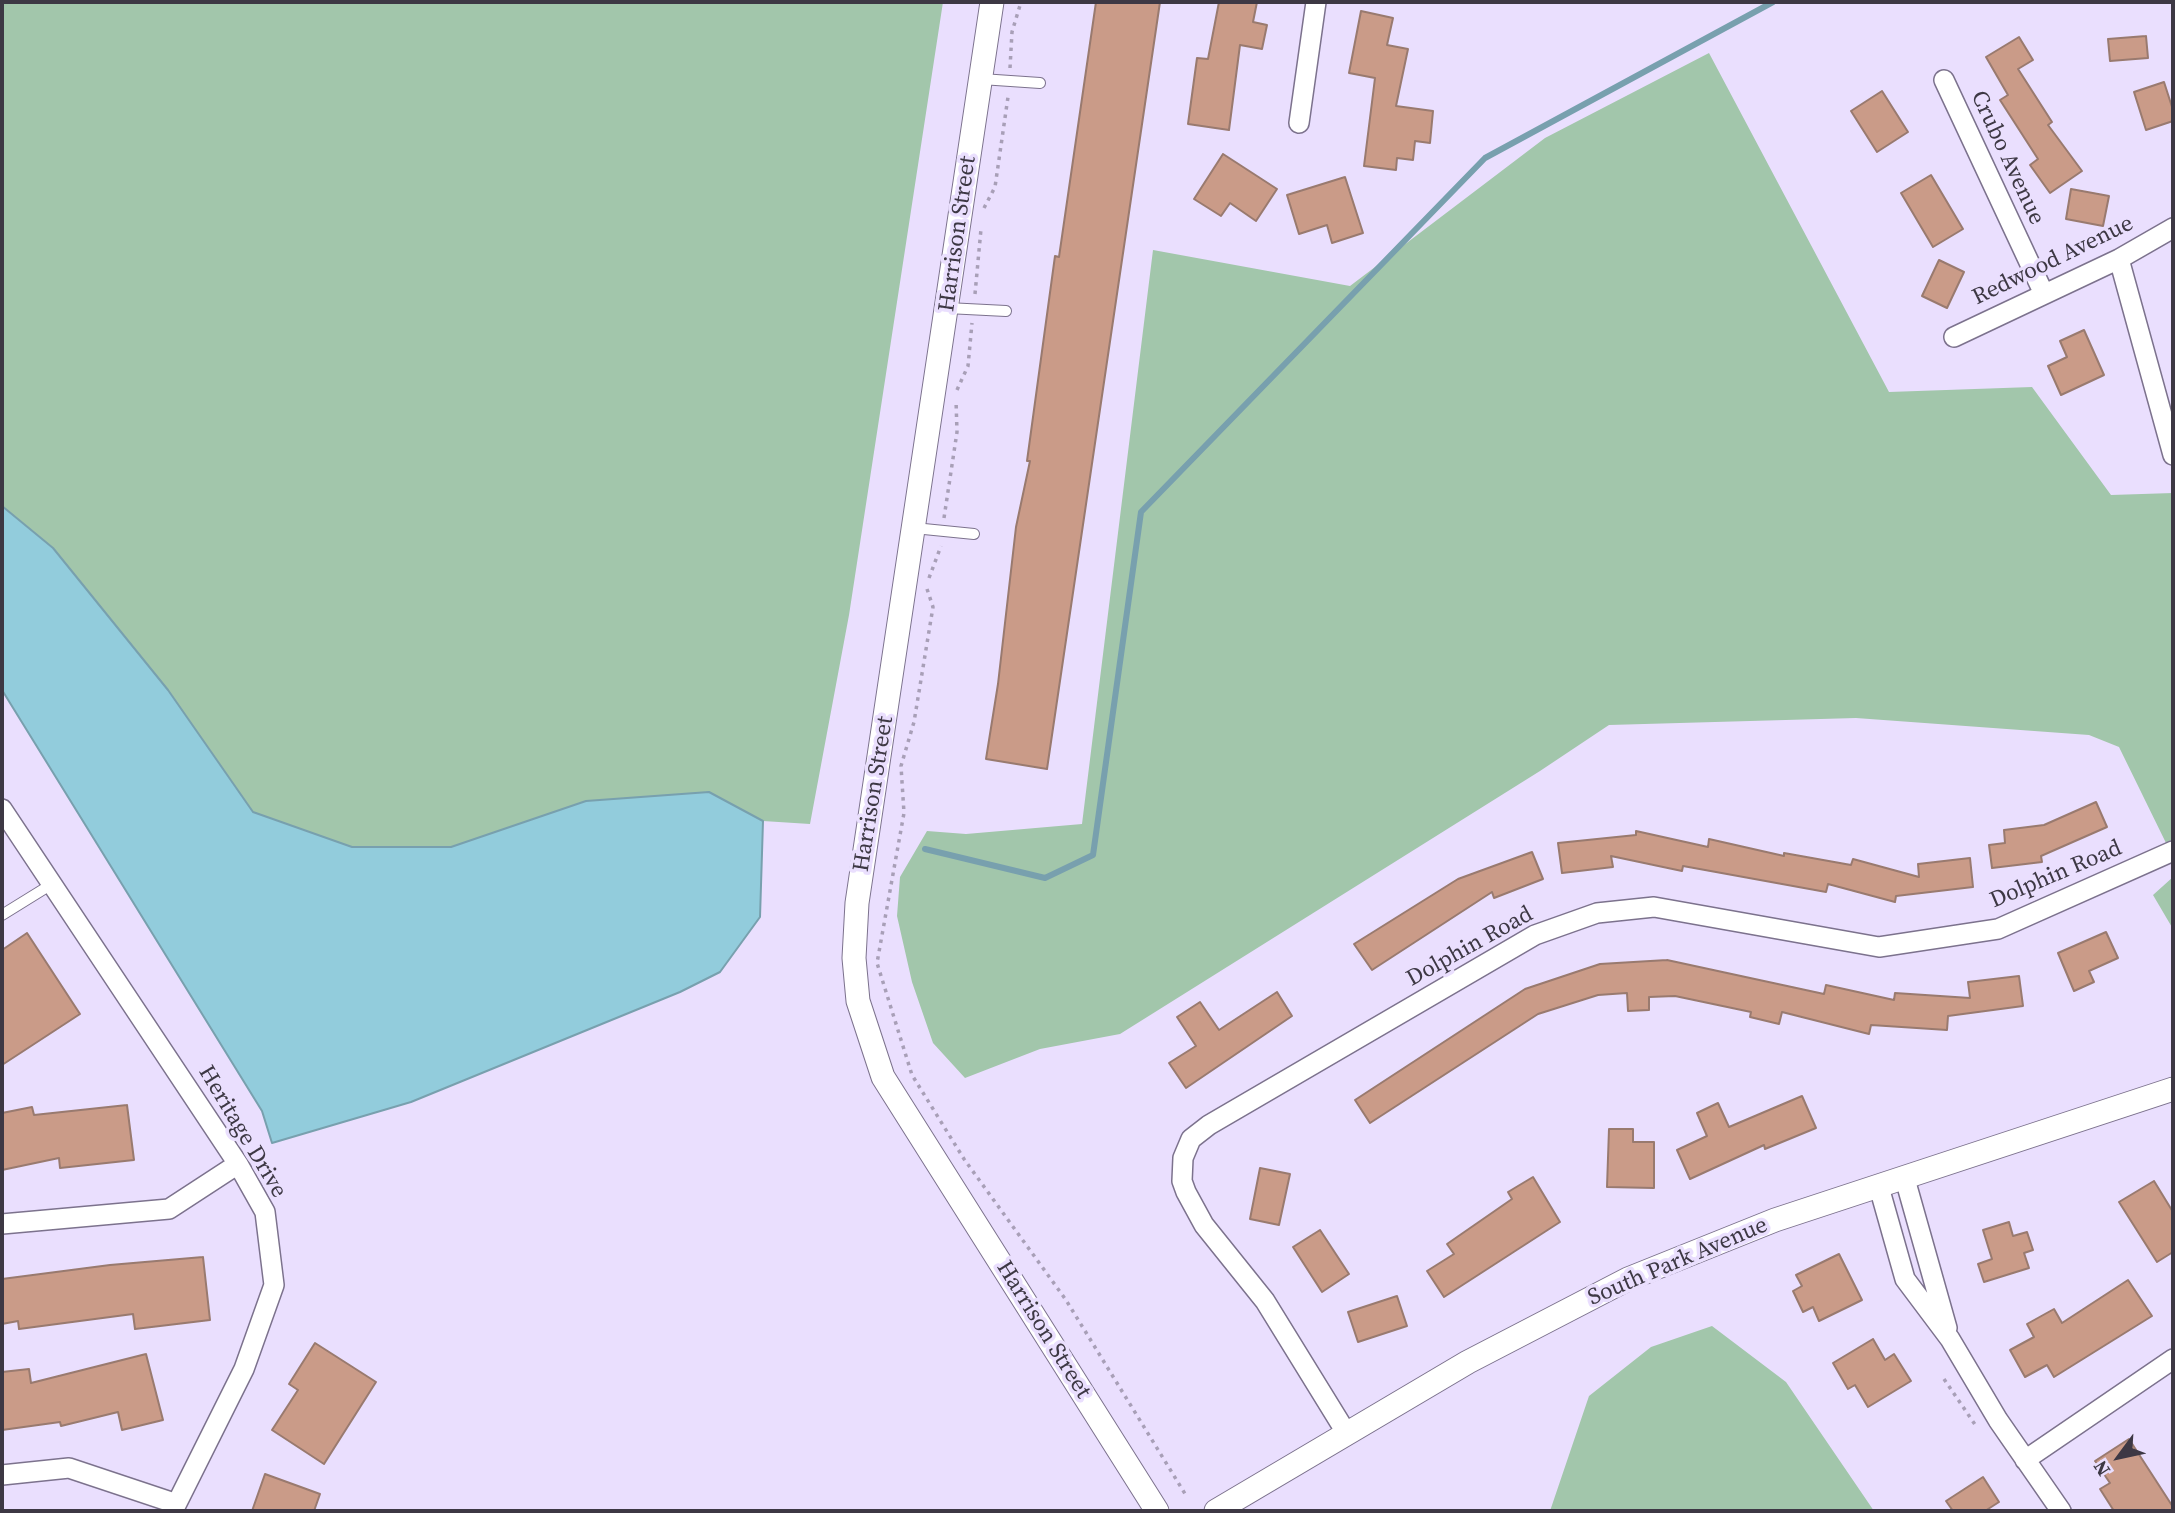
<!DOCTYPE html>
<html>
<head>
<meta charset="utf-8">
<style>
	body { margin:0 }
	#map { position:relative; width:2175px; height:1513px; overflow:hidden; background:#eadffe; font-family:"Source Serif 4",serif }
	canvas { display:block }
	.frame { position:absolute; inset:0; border:4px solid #3d3844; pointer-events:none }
	.north { position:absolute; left:2084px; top:1422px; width:70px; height:70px; -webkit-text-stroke:5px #eadffe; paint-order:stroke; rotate:237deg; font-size:19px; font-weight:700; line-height:28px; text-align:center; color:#3d3844 }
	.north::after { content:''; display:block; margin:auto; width:24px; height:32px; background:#3d3844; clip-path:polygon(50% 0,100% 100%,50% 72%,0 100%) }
</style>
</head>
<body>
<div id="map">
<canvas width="2175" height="1513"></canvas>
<div class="frame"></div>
<div class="north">N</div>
</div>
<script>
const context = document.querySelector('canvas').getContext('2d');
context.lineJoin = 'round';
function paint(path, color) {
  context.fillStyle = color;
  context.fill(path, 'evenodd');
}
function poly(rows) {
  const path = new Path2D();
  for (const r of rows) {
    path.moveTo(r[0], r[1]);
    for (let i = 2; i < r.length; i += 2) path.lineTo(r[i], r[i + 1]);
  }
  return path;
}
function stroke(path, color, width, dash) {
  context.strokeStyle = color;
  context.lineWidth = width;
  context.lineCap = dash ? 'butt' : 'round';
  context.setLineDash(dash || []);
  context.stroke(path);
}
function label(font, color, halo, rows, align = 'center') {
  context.font = font + ' "Source Serif 4",serif';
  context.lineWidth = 7;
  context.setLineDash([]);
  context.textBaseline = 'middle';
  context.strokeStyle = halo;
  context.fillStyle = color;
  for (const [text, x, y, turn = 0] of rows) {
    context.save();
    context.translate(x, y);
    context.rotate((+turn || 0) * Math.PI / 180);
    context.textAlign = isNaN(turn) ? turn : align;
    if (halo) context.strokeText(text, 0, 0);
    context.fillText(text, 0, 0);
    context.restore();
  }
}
paint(poly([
	[2,2,943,2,849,615,810,824,763,821,709,792,586,801,451,847,352,847,253,812,168,690,53,548,2,506],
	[1709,53,1889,392,2032,387,2111,495,2173,493,2173,839,2166,843,2119,747,2089,735,1856,718,1609,725,1540,771,1120,1034,1040,1049,965,1078,933,1043,912,982,897,916,900,877,927,831,966,834,1082,824,1153,250,1350,286,1545,138],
	[2173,877,2173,929,2153,895],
	[1712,1326,1786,1382,1874,1511,1550,1511,1589,1396,1651,1347]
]), '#a2c6ab');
const water = poly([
	[2,506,53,548,168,690,253,812,352,847,451,847,586,801,709,792,763,821,760,917,720,972,680,992,411,1102,272,1143,262,1111,2,690,2,506]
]);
paint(water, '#92ccdc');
stroke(water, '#78a0ae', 2);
stroke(poly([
	[925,849,1045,878,1093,855,1141,512,1485,158,1773,2]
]), '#78a0ae', 6);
const building = poly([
	[1096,2,1160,2,1047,769,986,759,998,684,1016,527,1030,461,1027,461,1055,256,1059,257,1096,2],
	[1219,2,1257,2,1253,22,1267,25,1262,49,1240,45,1229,130,1188,124,1197,58,1208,59,1219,2],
	[1361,11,1393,18,1387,45,1408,49,1396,106,1433,111,1430,143,1415,141,1413,160,1397,158,1396,170,1364,166,1375,78,1349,73,1361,11],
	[2146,36,2148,58,2110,61,2108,39,2146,36],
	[2019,37,2033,60,2018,69,2052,122,2048,125,2082,171,2050,193,2030,165,2038,159,2000,100,2008,95,1986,57,2019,37],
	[2164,82,2173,110,2173,121,2146,130,2134,92,2164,82],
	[1882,91,1908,132,1877,152,1851,111,1882,91],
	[1223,154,1277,189,1256,221,1230,203,1221,216,1194,199,1223,154],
	[1931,175,1963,229,1933,247,1901,193,1931,175],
	[1345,177,1363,233,1332,243,1327,225,1299,234,1287,195,1345,177],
	[2071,189,2109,196,2103,226,2066,219,2071,189],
	[1939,260,1964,272,1947,308,1922,296,1939,260],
	[2084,330,2104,375,2061,395,2048,366,2067,357,2060,341,2084,330],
	[2096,802,2107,827,2041,856,2042,862,1992,868,1989,845,2005,843,2004,830,2044,825,2096,802],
	[1636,831,1708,847,1709,839,1784,856,1784,853,1851,865,1853,859,1919,877,1918,864,1970,858,1973,887,1896,896,1895,902,1828,884,1826,892,1683,866,1682,871,1611,856,1613,867,1562,873,1558,843,1636,835,1636,831],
	[1532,852,1543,879,1494,898,1492,892,1372,970,1354,944,1458,879,1532,852],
	[2106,932,2118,958,2089,971,2094,982,2074,991,2058,953,2106,932],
	[27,933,80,1014,2,1065,2,950,27,933],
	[1667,960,1824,994,1826,985,1894,1000,1895,993,1970,998,1968,982,2019,976,2023,1006,1948,1016,1947,1030,1871,1025,1869,1034,1782,1012,1779,1024,1750,1017,1751,1012,1675,996,1649,997,1649,1010,1628,1011,1627,993,1598,995,1538,1014,1370,1123,1355,1100,1525,989,1600,964,1667,960],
	[1277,992,1292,1016,1186,1088,1169,1063,1196,1046,1177,1017,1200,1002,1219,1030,1277,992],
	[1802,1096,1816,1128,1765,1149,1764,1145,1690,1179,1677,1150,1707,1136,1697,1113,1718,1103,1729,1127,1802,1096],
	[127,1105,134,1160,60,1168,59,1158,2,1170,2,1113,32,1107,34,1115,127,1105],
	[1609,1129,1633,1129,1633,1142,1654,1142,1654,1188,1607,1187,1609,1129],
	[1260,1168,1290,1174,1279,1225,1250,1219,1260,1168],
	[1533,1177,1560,1222,1444,1297,1427,1271,1454,1254,1447,1244,1512,1199,1508,1192,1533,1177],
	[2154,1181,2173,1212,2173,1252,2157,1262,2119,1202,2154,1181],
	[2009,1222,2013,1236,2027,1232,2033,1250,2024,1253,2029,1268,1984,1282,1978,1264,1992,1259,1983,1230,2009,1222],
	[1320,1230,1349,1274,1322,1292,1293,1247,1320,1230],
	[1839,1254,1862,1300,1819,1321,1813,1307,1803,1312,1793,1291,1802,1286,1796,1275,1839,1254],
	[203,1257,210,1320,135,1329,133,1314,19,1329,18,1321,2,1324,2,1279,110,1265,203,1257],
	[2128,1280,2152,1316,2054,1377,2047,1365,2025,1377,2010,1350,2034,1337,2027,1324,2054,1309,2062,1323,2128,1280],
	[1397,1296,1407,1326,1358,1342,1348,1312,1397,1296],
	[1873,1339,1885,1360,1894,1354,1911,1381,1868,1407,1855,1385,1848,1389,1833,1363,1873,1339],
	[315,1343,376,1382,324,1464,272,1430,298,1390,289,1384,315,1343],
	[146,1354,163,1420,122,1430,118,1412,61,1426,60,1422,2,1430,2,1372,29,1369,31,1383,146,1354],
	[2129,1439,2173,1507,2173,1511,2114,1511,2100,1489,2110,1483,2095,1461,2129,1439],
	[265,1474,320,1494,314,1511,252,1511,265,1474],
	[1983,1477,1999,1502,1985,1511,1953,1511,1946,1501,1983,1477]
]);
paint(building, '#ca9b88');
stroke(building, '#997a6f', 2);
const service = poly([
	[981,79,1040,83],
	[947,308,1006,311],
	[914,528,974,534],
	[2,915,52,884]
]);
const minor = poly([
	[1944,80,2044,294],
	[1299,123,1316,2],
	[2119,259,2173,455],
	[1954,337,2119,259,2173,228],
	[2,809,238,1164,265,1212,274,1285,244,1369,173,1511],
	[1905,1179,1947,1328],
	[1879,1187,1905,1279,1950,1339,1998,1420,2061,1511],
	[2,1224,169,1209,238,1164],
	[1347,1434,1265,1301,1204,1225,1186,1192,1182,1181,1183,1158,1191,1139,1209,1125,1535,935,1597,913,1654,907,1879,947,1998,929,2173,851],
	[2025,1460,2173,1359],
	[2,1475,69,1468,174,1503]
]);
const tertiary = poly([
	[992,2,857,903,854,958,858,1001,883,1077,1157,1511],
	[1216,1511,1468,1362,1628,1279,1775,1220,2173,1089]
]);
stroke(service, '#7c728d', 12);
stroke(minor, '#7c728d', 22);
stroke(tertiary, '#7c728d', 25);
stroke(poly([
	[1010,68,1012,32,1021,2],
	[984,208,995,187,1008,97],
	[975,294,981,229],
	[957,390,968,366,972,323],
	[944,518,957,432,956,400],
	[929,578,941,546],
	[927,589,933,607,914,722,901,766,904,813,877,963,912,1075,964,1159,1066,1300,1187,1497],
	[1944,1379,1976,1426]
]), '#a89fb7', 3.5, [3.5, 5]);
stroke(service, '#fff', 10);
stroke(minor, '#fff', 19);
stroke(tertiary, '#fff', 23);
label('23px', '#3d3844', '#eadffe', [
	["Crubo Avenue",2007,158,65],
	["Harrison Street",958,234,-82],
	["Redwood Avenue",2053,261,-26],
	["Harrison Street",874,794,-81],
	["Dolphin Road",2056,875,-23],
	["Dolphin Road",1470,947,-29],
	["Heritage Drive",242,1132,59],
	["South Park Avenue",1678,1262,-23],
	["Harrison Street",1043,1330,58]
]);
</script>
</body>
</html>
